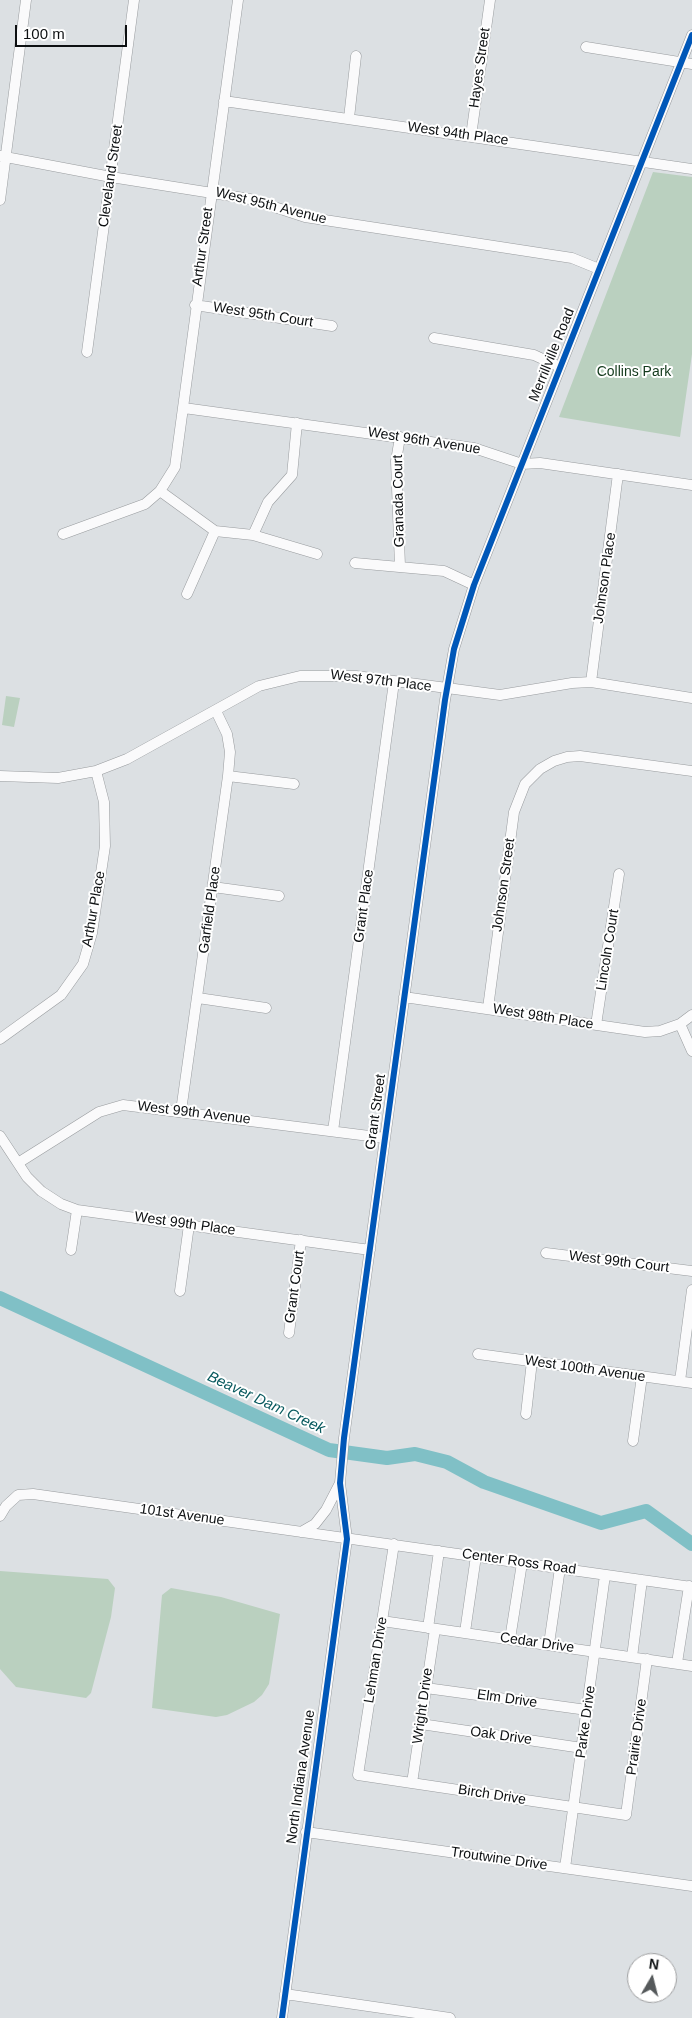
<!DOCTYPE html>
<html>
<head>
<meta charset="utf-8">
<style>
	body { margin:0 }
	#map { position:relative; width:692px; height:2018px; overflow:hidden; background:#dce0e3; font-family:Arial,sans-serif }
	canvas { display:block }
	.north { position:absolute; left:627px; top:1953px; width:50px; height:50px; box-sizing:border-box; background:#fff; border:1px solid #9e9fa0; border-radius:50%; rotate:8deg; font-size:14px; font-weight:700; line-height:20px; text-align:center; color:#0d1012 }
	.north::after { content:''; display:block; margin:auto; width:18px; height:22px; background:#55595b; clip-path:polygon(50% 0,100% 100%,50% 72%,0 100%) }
	.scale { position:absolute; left:15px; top:25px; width:112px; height:22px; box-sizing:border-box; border:2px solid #0d1012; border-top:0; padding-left:6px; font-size:15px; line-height:18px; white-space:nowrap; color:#0d1012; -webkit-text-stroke:4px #fff; paint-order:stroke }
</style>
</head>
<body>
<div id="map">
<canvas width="692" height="2018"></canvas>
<div class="north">N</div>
<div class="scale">100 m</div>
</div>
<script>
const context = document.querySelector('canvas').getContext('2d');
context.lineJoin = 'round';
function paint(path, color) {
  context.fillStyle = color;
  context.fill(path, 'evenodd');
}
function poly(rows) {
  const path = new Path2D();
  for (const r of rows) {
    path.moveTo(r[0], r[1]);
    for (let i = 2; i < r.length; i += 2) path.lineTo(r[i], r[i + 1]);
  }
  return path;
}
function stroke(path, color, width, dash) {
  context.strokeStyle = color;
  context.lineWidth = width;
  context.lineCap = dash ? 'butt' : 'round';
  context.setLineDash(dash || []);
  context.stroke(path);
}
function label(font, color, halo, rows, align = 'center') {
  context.font = font + ' Arial,sans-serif';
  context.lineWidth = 4;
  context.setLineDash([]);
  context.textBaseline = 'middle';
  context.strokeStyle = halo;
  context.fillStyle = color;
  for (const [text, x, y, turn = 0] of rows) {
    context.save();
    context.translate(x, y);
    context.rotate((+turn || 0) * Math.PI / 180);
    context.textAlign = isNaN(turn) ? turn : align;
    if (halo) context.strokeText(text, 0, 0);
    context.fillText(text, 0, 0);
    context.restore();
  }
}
paint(poly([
	[653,172,692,177,692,354,680,437,559,417],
	[6,696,20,698,14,727,2,725],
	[0,1571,108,1579,115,1588,111,1617,91,1693,86,1698,16,1687,0,1669],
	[171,1588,221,1597,280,1614,269,1684,262,1695,254,1702,227,1715,216,1717,152,1708,162,1595]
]), '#bad0bf');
stroke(poly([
	[0,1298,329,1450,387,1458,415,1454,447,1462,484,1482,601,1523,646,1511,692,1544]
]), '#80c0c6', 14);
const minor = poly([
	[586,47,692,64],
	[224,101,692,169],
	[349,118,356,56],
	[471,136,490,0],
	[0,156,111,177,250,199,305,217,572,258,599,269],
	[0,200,26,0],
	[195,305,332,326],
	[434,338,534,355,560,367],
	[87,352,134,0],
	[184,408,474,448,522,464,540,463,692,485],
	[400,437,396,461,400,566],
	[160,491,215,531,253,535,317,554],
	[63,534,145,504,160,491,175,467,238,0],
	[253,535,268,502,292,475,297,423],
	[355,563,444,571,474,585],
	[187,594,215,531],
	[591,682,618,474],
	[0,776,58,778,96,771,127,759,259,686,300,676,356,676,500,695,572,683,591,682,692,698],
	[228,776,294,784],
	[213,887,279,896],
	[404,997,645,1032,660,1031,680,1024,692,1015],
	[198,998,266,1008],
	[488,1008,514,812,525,784,540,769,554,761,567,757,580,756,692,771],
	[680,1024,692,1051],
	[596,1025,619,874],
	[0,1039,61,995,83,964,92,933,105,846,104,802,96,771],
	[181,1111,228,776,230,752,227,734,216,711],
	[333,1131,394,682],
	[0,1136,27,1177,41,1191,61,1204,77,1210,370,1250],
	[18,1163,99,1112,123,1105,385,1138],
	[71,1250,77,1210],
	[546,1253,692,1271],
	[180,1291,189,1225],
	[289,1333,301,1240],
	[478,1354,692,1383],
	[680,1381,692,1290],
	[526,1414,532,1361],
	[633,1441,642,1376],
	[0,1516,6,1506,18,1495,33,1494,692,1587],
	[301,1532,315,1524,326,1510,340,1483],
	[394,1544,358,1775,626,1815,647,1659],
	[382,1621,692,1666],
	[428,1628,439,1551],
	[465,1632,476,1556],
	[510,1639,522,1563],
	[549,1644,560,1568],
	[632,1657,642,1580],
	[677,1663,689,1586],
	[426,1688,587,1710],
	[421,1724,582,1748],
	[412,1783,435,1629],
	[306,1832,692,1886],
	[565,1868,605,1575],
	[285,1994,450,2018],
	[282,2018,347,1539,340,1483,344,1438,445,700,454,649,474,585,692,35]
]);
stroke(minor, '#989b9e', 11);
stroke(minor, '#fafafb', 10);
stroke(poly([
	[282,2018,347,1539,340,1483,344,1438,445,700,454,649,474,585,692,35]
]), '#0057b8', 6);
label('14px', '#0d1012', '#fff', [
	["Hayes Street",480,68,-82],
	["West 94th Place",458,134,8],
	["Cleveland Street",111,176,-82],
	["West 95th Avenue",271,206,14],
	["Arthur Street",203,247,-82],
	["West 95th Court",263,315,9],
	["Merrillville Road",552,355,-68],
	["West 96th Avenue",424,441,9],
	["Granada Court",399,501,-91],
	["Johnson Place",605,578,-82],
	["West 97th Place",381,681,7],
	["Johnson Street",504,885,-82],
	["Grant Place",364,906,-82],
	["Arthur Place",94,909,-80],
	["Garfield Place",210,910,-82],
	["Lincoln Court",608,950,-81],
	["West 98th Place",543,1017,9],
	["Grant Street",376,1112,-82],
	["West 99th Avenue",194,1113,7],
	["West 99th Place",185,1224,8],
	["West 99th Court",619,1262,7],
	["Grant Court",295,1287,-82],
	["West 100th Avenue",585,1369,8],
	["101st Avenue",182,1515,8],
	["Center Ross Road",519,1562,8],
	["Cedar Drive",537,1643,8],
	["Lehman Drive",376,1660,-81],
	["Elm Drive",507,1699,8],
	["Wright Drive",423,1706,-82],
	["Parke Drive",586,1722,-82],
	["Oak Drive",501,1736,8],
	["Prairie Drive",637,1737,-82],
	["North Indiana Avenue",301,1777,-82],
	["Birch Drive",492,1795,9],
	["Troutwine Drive",499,1859,8]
]);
label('14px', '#12391b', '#fff', [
	["Collins Park",634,372]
]);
label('italic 15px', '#095a5f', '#fff', [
	["Beaver Dam Creek",266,1403,25]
]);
</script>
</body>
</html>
